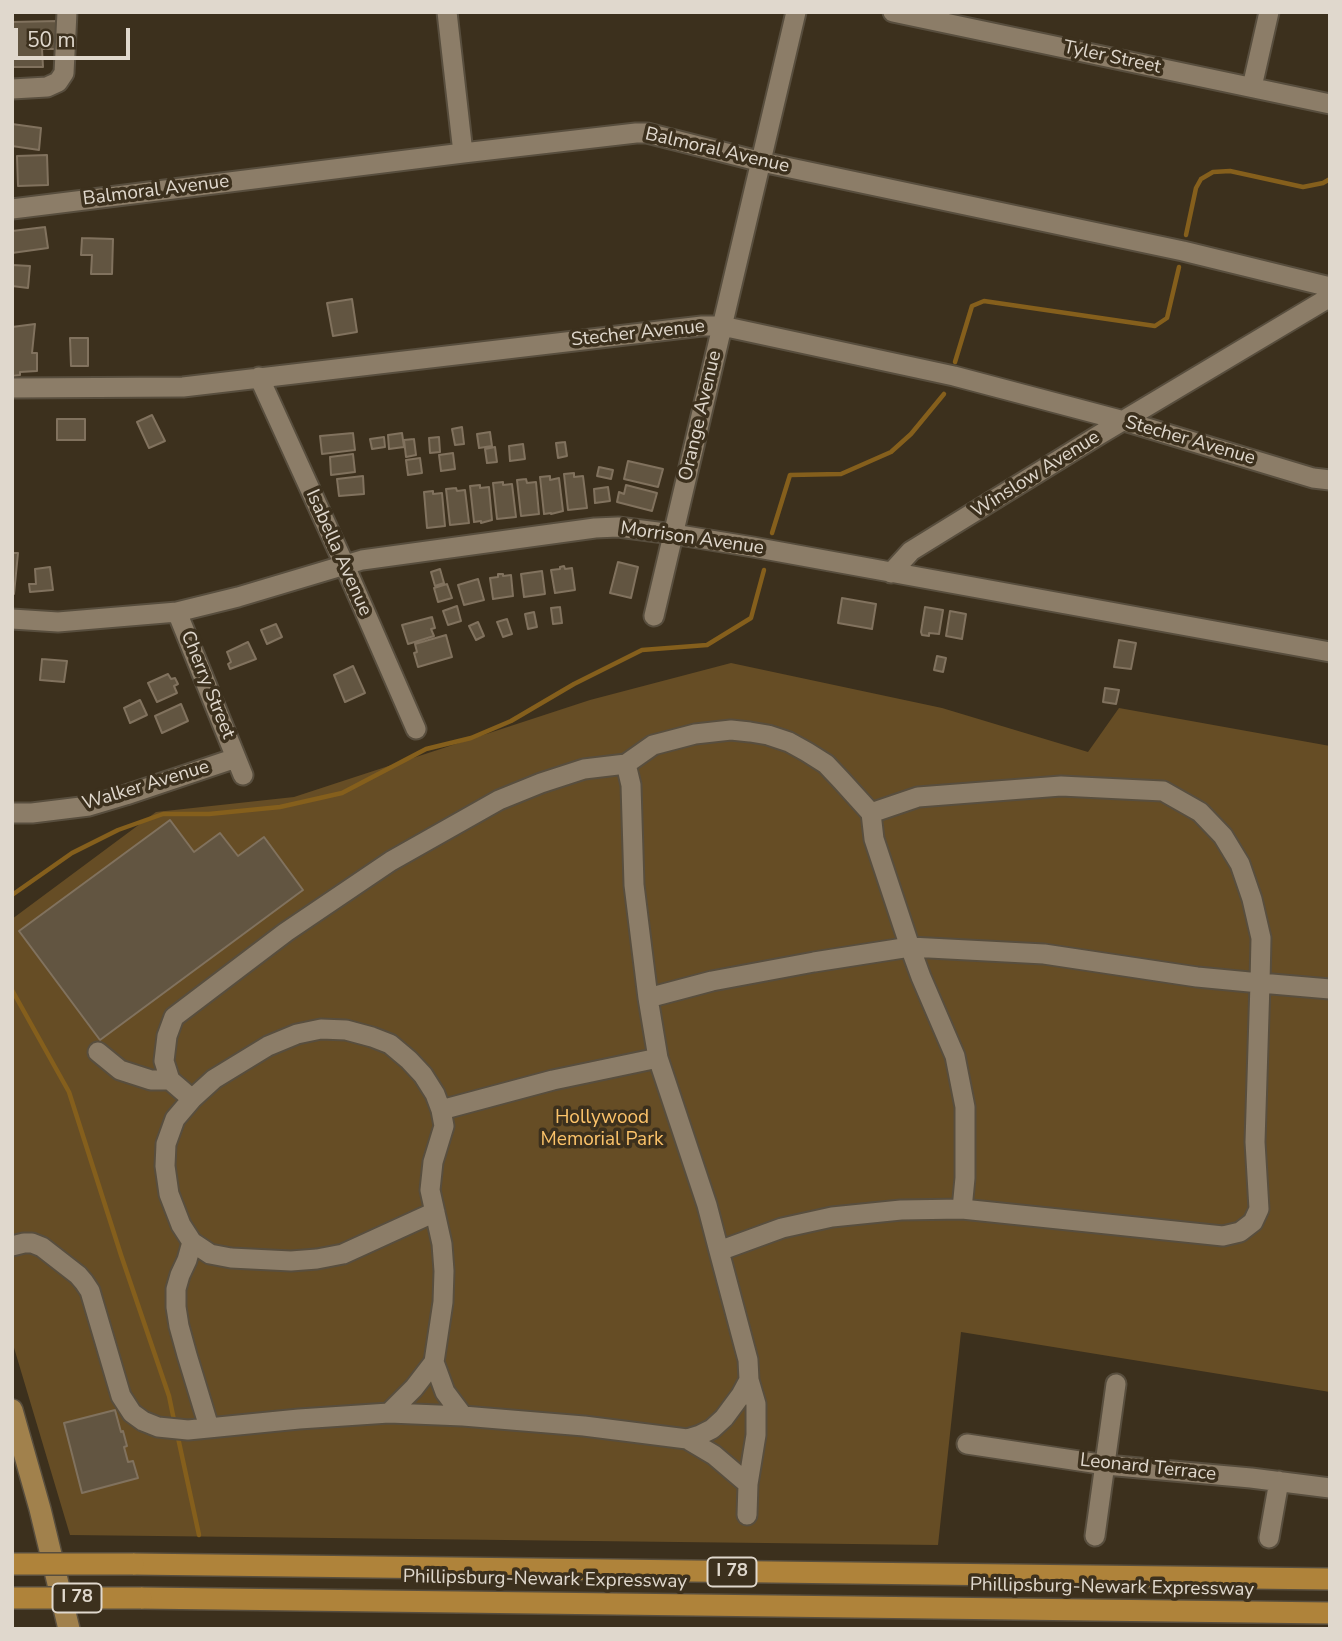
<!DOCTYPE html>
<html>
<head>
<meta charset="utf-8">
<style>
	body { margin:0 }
	#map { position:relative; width:1342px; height:1641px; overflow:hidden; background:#3c301d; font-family:"Nunito Sans",sans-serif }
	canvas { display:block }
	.frame { position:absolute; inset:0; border:14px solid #e0d8cd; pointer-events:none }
	.scale { position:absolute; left:14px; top:28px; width:116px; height:32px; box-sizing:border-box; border:4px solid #e0d8cd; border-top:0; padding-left:9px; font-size:21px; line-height:24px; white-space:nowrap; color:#e0d8cd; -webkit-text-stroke:5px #3c301d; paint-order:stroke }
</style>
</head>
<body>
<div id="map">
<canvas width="1342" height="1641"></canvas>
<div class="frame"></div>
<div class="scale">50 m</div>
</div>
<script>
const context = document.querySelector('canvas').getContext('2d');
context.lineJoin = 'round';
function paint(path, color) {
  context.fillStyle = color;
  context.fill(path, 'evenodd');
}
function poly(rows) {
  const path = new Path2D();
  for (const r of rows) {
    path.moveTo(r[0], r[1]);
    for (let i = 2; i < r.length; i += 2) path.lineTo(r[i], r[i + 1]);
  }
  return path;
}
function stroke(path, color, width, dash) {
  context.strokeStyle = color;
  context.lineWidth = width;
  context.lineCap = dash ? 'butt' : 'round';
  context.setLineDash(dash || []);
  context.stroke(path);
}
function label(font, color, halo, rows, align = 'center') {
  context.font = font + ' "Nunito Sans",sans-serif';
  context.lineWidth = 7;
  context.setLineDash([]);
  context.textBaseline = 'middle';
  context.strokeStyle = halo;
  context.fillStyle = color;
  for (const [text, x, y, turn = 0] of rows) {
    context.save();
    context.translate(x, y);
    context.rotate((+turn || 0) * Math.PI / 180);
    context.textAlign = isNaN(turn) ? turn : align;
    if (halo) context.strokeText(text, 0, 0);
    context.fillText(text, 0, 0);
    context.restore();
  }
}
paint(poly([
	[731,663,942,708,1088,752,1119,708,1330,746,1330,1392,961,1332,938,1545,70,1535,12,1341,12,919,156,812,294,797,590,700]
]), '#664d25');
stroke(poly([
	[1186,235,1196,188,1201,179,1213,172,1230,171,1303,187,1323,183,1330,179],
	[955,362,972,306,984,301,1155,326,1167,318,1179,267],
	[772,533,790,475,841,474,891,452,911,434,944,394],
	[12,895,72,853,118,830,163,814,209,814,280,807,342,793,426,749,471,738,511,721,574,684,642,650,707,645,751,618,764,570],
	[12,990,69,1092,121,1255,169,1396,175,1425],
	[177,1433,199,1535]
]), '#855f1c', 4.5);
const building = poly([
	[58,21,58,49,42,49,43,67,12,67,12,22,58,21],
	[12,124,41,128,39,150,12,146,12,124],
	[47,155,48,185,18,186,17,156,47,155],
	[45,227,48,248,12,253,12,231,45,227],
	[82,238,113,239,112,274,91,274,92,255,81,255,82,238],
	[12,265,30,266,28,288,12,286,12,265],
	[352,299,357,332,333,336,327,303,352,299],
	[35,324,32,353,37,353,37,371,20,372,20,375,12,376,12,327,35,324],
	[70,338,88,338,88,366,71,366,70,338],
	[152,415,165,441,149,448,137,422,152,415],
	[57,419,85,419,85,440,57,440,57,419],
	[462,427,464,444,455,445,452,429,462,427],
	[490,432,492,446,479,448,477,434,490,432],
	[353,433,355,450,322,454,320,436,353,433],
	[402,433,404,447,389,449,388,435,402,433],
	[384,437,385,447,372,449,370,439,384,437],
	[439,437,440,452,430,453,429,438,439,437],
	[414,439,416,455,406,457,404,440,414,439],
	[565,442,567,456,558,458,556,443,565,442],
	[523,444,525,459,510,461,509,446,523,444],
	[495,447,497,462,487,463,485,449,495,447],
	[453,453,455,469,441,471,439,455,453,453],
	[353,454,355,472,331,475,330,457,353,454],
	[420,458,422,473,408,475,406,460,420,458],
	[628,461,663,469,658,487,624,479,628,461],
	[599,467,613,470,611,479,597,476,599,467],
	[574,473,574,477,583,476,587,508,568,510,564,474,574,473],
	[363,476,364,494,339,496,337,479,363,476],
	[550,476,550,480,559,478,563,511,551,514,551,513,544,514,540,477,550,476],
	[526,479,527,483,536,482,539,514,521,516,517,480,526,479],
	[503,482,503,485,512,484,516,517,497,519,493,483,503,482],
	[480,485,480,488,489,487,492,520,481,523,481,521,474,522,470,486,480,485],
	[626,485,657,493,652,511,617,502,619,492,624,494,626,485],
	[608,487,610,501,595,503,594,489,608,487],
	[456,488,457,491,465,490,469,523,450,525,446,489,456,488],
	[433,491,433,494,442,493,445,526,427,528,424,492,433,491],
	[12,553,18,553,14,594,12,594,12,553],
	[618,562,638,567,631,598,610,593,618,562],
	[564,566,565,569,572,568,575,590,555,593,551,570,560,569,560,567,564,566],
	[50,567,53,590,30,592,29,584,36,584,35,569,50,567],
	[440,569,444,583,435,586,431,572,440,569],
	[542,571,545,594,524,597,521,574,542,571],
	[498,574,503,574,503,576,511,575,513,596,493,599,490,578,498,577,498,574],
	[478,579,484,600,464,605,458,585,478,579],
	[447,584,452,598,438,602,434,588,447,584],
	[842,598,876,604,872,629,838,623,842,598],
	[457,606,461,621,448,625,443,611,457,606],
	[560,607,562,623,553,624,551,608,560,607],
	[925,607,943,610,939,634,929,633,929,636,922,635,921,632,925,607],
	[950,611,966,614,962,639,946,636,950,611],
	[534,612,537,627,528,629,525,614,534,612],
	[432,617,435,628,431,629,434,636,408,644,402,625,432,617],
	[507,619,512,634,503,637,497,622,507,619],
	[478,622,484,636,476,640,469,626,478,622],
	[276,624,282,637,267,644,261,630,276,624],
	[446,635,452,657,418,667,414,653,417,652,415,644,446,635],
	[1119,640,1136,643,1131,669,1114,667,1119,640],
	[248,642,256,659,230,669,228,664,231,662,227,652,248,642],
	[937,656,946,658,943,672,934,670,937,656],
	[42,659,67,661,64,682,40,680,42,659],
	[353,666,365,693,345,702,334,675,353,666],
	[168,674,171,679,175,678,178,684,174,686,177,693,157,702,148,683,168,674],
	[1105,688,1119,690,1116,704,1103,702,1105,688],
	[140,700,147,715,130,723,124,708,140,700],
	[181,704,188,721,162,733,155,716,181,704],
	[170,820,194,852,220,833,238,856,264,837,303,890,100,1040,19,931,170,820],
	[115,1410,121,1432,123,1431,127,1446,124,1447,128,1462,133,1461,138,1478,82,1493,64,1423,115,1410]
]);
paint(building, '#625541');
stroke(building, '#81725e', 2);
const minor = poly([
	[447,12,463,153],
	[893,12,1330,104],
	[1252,87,1269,12],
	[12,89,47,87,58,82,64,73,67,12],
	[12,209,463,153,636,133,647,133,762,162,1183,251,1330,287],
	[259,377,345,566,416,729],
	[12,388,183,387,702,326,722,326,954,376,1124,421,1313,478,1330,480],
	[891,573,911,551,1099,435,1330,297],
	[177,612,243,775],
	[654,616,796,12],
	[12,619,58,622,177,612,238,597,362,560,595,528,618,527,673,534,753,547,1330,652],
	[12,813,32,813,89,806,126,795,236,758],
	[648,998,712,981,814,962,910,947,874,839,871,813],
	[98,1052,120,1070,151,1080,170,1080],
	[658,1058,707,1205,719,1251],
	[192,1099,170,1080,164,1061,167,1036,174,1017,286,932,391,861,499,800,541,783,584,769,626,764],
	[441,1110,553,1080,658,1058,648,998,634,885,631,785,626,764,653,745,695,734,731,730,750,732,768,735,789,742,807,752,826,764,842,781,871,813,918,797,1061,786,1163,791,1200,812,1223,836,1240,864,1252,899,1261,938,1260,983,1330,989],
	[192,1242,210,1254,231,1258,291,1261,317,1259,343,1254,435,1212],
	[12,1246,24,1243,32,1243,42,1247,78,1275,84,1282,90,1291,121,1396,132,1413,143,1421,158,1427,188,1430,299,1419,389,1413,414,1388,434,1362,443,1302,444,1271,442,1244,430,1190,433,1162,444,1126,441,1110,435,1094,423,1075,409,1060,390,1044,372,1037,346,1030,321,1029,297,1034,268,1046,214,1079,192,1099,175,1119,166,1144,165,1166,169,1194,181,1225,192,1242,187,1260,180,1275,176,1289,176,1307,179,1326,187,1355,209,1427],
	[434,1362,445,1392,463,1416],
	[389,1413,463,1416,584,1426,687,1439,700,1435,712,1429,724,1418,741,1395,749,1380,748,1360,719,1251,782,1228,832,1217,901,1210,962,1209,965,1178,965,1107,955,1056,921,977,910,947,1044,954,1197,977,1260,983,1255,1142,1259,1209,1253,1222,1240,1232,1223,1236,962,1209],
	[687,1439,714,1455,748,1484],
	[967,1444,1106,1465,1251,1478,1330,1488],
	[747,1515,748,1484,756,1435,756,1404,749,1380],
	[1095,1536,1116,1384],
	[1269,1538,1279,1481]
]);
const major = poly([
	[12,1410,40,1509,69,1629]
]);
const highway = poly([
	[133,1564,1330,1579],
	[141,1598,1330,1613]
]);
stroke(minor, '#584e3e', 23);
stroke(major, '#584e3e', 24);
stroke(highway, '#584e3e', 24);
stroke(minor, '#8c7d68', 19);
stroke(major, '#a1814c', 21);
stroke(highway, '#af833a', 21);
const highwayBridge = poly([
	[12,1564,133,1564],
	[12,1598,141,1598]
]);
stroke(highwayBridge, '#584e3e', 24, []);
stroke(highwayBridge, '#af833a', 21);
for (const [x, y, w] of [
	[732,1572,49],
	[77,1598,49]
]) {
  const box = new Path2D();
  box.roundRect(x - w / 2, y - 14.5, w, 29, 5);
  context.fillStyle = '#3c301d';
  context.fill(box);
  stroke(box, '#e0d8cd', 2);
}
label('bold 18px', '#e0d8cd', null, [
	["I 78",732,1572],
	["I 78",77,1598]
]);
label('19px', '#e0d8cd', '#3c301d', [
	["Tyler Street",1112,58,12],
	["Balmoral Avenue",717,151,13],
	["Balmoral Avenue",156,191,-7],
	["Stecher Avenue",638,334,-6],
	["Orange Avenue",701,416,-77],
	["Stecher Avenue",1190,441,16],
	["Winslow Avenue",1036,475,-32],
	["Morrison Avenue",692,539,8],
	["Isabella Avenue",338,553,66],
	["Cherry Street",207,685,68],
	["Walker Avenue",146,786,-17],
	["Leonard Terrace",1148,1468,6],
	["Phillipsburg-Newark Expressway",545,1580,1],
	["Phillipsburg-Newark Expressway",1112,1588,1]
]);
label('19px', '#fcc36a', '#3c301d', [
	["Hollywood",602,1118],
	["Memorial Park",602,1140]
]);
</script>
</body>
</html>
